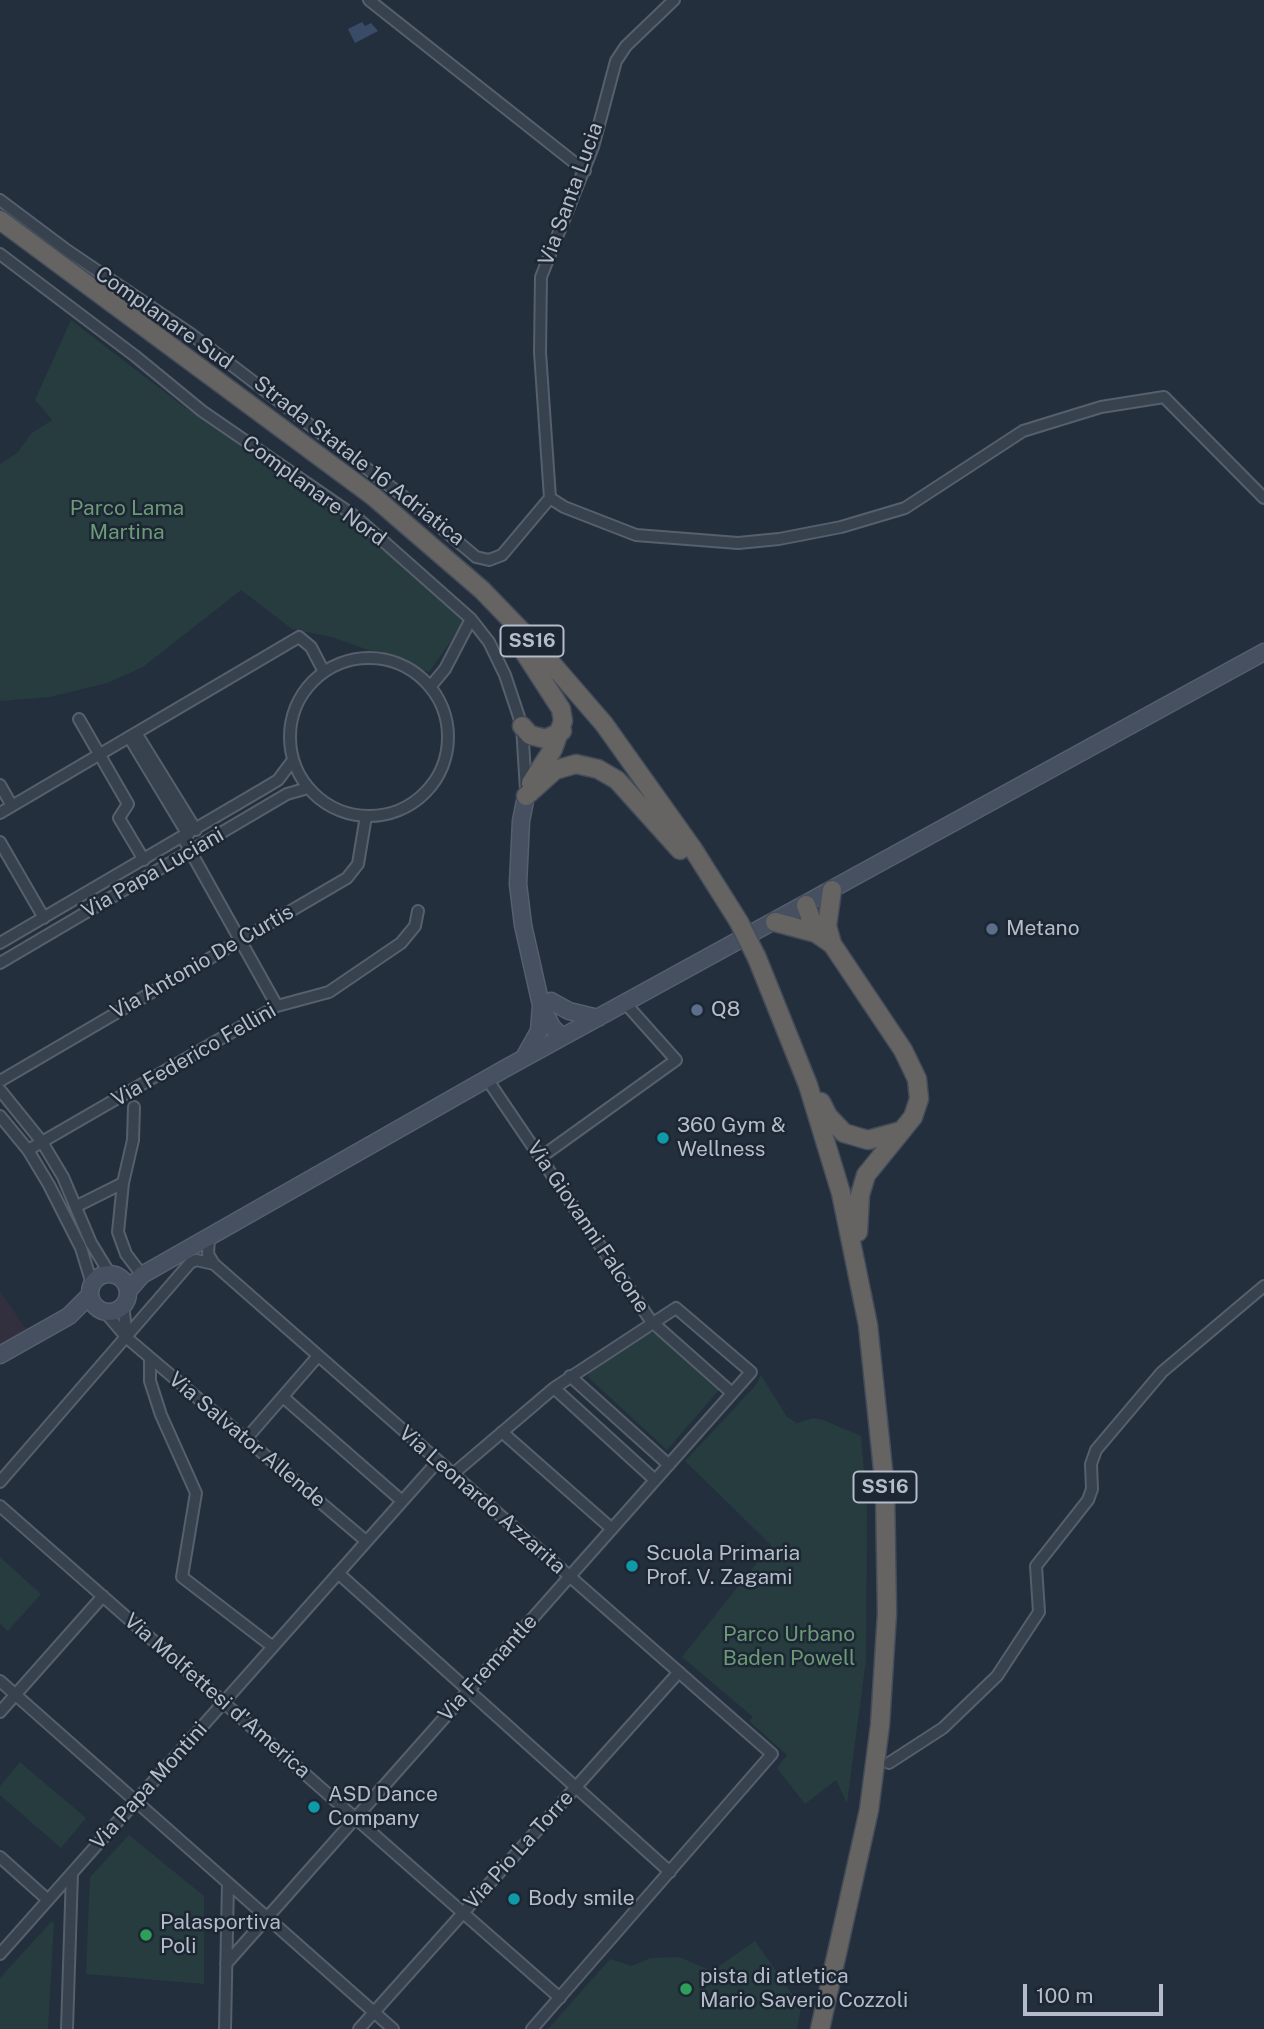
<!DOCTYPE html>
<html>
<head>
<meta charset="utf-8">
<style>
	body { margin:0 }
	#map { position:relative; width:1264px; height:2029px; overflow:hidden; background:#242f3e; font-family:"Public Sans",sans-serif }
	canvas { display:block }
	.scale { position:absolute; left:1023px; top:1984px; width:140px; height:32px; box-sizing:border-box; border:4px solid #b4bcc9; border-top:0; padding-left:9px; font-size:21px; line-height:24px; white-space:nowrap; color:#b4bcc9; -webkit-text-stroke:5px #1d2633; paint-order:stroke }
</style>
</head>
<body>
<div id="map">
<canvas width="1264" height="2029"></canvas>
<div class="scale">100 m</div>
</div>
<script>
const context = document.querySelector('canvas').getContext('2d');
context.lineJoin = 'round';
function paint(path, color) {
  context.fillStyle = color;
  context.fill(path, 'evenodd');
}
function poly(rows) {
  const path = new Path2D();
  for (const r of rows) {
    if (r.length === 3) {
      path.moveTo(r[0] + r[2], r[1]);
      path.arc(r[0], r[1], r[2], 0, 2 * Math.PI);
      continue;
    }
    path.moveTo(r[0], r[1]);
    for (let i = 2; i < r.length; i += 2) path.lineTo(r[i], r[i + 1]);
  }
  return path;
}
function stroke(path, color, width, dash) {
  context.strokeStyle = color;
  context.lineWidth = width;
  context.lineCap = dash ? 'butt' : 'round';
  context.setLineDash(dash || []);
  context.stroke(path);
}
function label(font, color, halo, rows, align = 'center') {
  context.font = font + ' "Public Sans",sans-serif';
  context.lineWidth = 5;
  context.setLineDash([]);
  context.textBaseline = 'middle';
  context.strokeStyle = halo;
  context.fillStyle = color;
  for (const [text, x, y, turn = 0] of rows) {
    context.save();
    context.translate(x, y);
    context.rotate((+turn || 0) * Math.PI / 180);
    context.textAlign = isNaN(turn) ? turn : align;
    if (halo) context.strokeText(text, 0, 0);
    context.fillText(text, 0, 0);
    context.restore();
  }
}
paint(poly([
	[0,1291,28,1332,0,1347]
]), '#32303f');
paint(poly([
	[71,320,179,403,351,524,410,570,466,620,429,672,332,637,292,629,241,590,143,667,107,683,50,697,0,701,0,464,17,453,32,433,52,420,35,400],
	[645,1332,657,1334,719,1390,667,1450,588,1377,589,1371],
	[761,1375,787,1417,797,1423,813,1418,823,1420,861,1436,867,1509,866,1660,847,1803,836,1780,805,1804,777,1768,787,1755,749,1721,753,1717,682,1657,771,1545,685,1461,755,1386],
	[0,1557,41,1594,8,1631,0,1624],
	[20,1762,86,1818,61,1848,0,1795,0,1786],
	[129,1835,204,1896,204,1984,86,1974,90,1877],
	[51,1922,54,1923,48,2029,0,2029,0,1978],
	[755,1941,801,2007,797,2029,548,2029,610,1959,632,1966,650,1958,679,1957,712,1971]
]), '#263c3f');
paint(poly([
	[362,22,365,26,371,23,378,31,355,43,348,29]
]), '#394c67');
const minor = poly([
	[369,0,585,171],
	[0,200,68,251,191,334,412,503,476,557,489,560,502,555,550,498],
	[0,254,135,356,202,411,356,517,471,619,489,642,505,675,522,726,526,790],
	[550,498,564,507,636,535,738,543,779,539,841,527,905,508,1023,431,1101,407,1164,397,1264,498],
	[550,498,540,352,541,277,593,147,616,61,626,46,674,0],
	[369,737,79],
	[430,687,445,669,471,619],
	[79,719,128,804,119,818,144,860],
	[136,733,196,830],
	[129,737,188,835],
	[0,785,12,806],
	[0,813,299,637,311,647,324,672],
	[183,838,277,1006],
	[0,842,44,918],
	[0,943,263,789,278,780,293,760],
	[0,963,287,794,308,788],
	[487,1079,651,1321,732,1393],
	[0,1081,347,878,358,864,366,816],
	[0,1090,42,1142,63,1177,91,1243,110,1274],
	[134,1107,133,1140,123,1183,118,1232,126,1254,142,1275],
	[0,1116,28,1150,49,1185,81,1248,92,1284],
	[28,1150,277,1006,329,992,401,943,415,926,418,911],
	[541,1157,676,1060,626,1004],
	[77,1206,123,1183],
	[209,1238,208,1254,214,1264,772,1754,532,2029],
	[123,1306,127,1336],
	[105,1312,127,1338,366,1541],
	[150,1358,150,1381,161,1415,196,1493,182,1577,273,1647],
	[570,1376,669,1465],
	[554,1388,655,1480],
	[283,1397,402,1501],
	[502,1432,612,1529],
	[246,1439,318,1356],
	[0,1482,190,1263,196,1260,214,1264],
	[0,1506,560,1998],
	[338,1573,670,1872],
	[0,1681,393,2029],
	[0,1712,103,1596],
	[889,1763,943,1728,997,1676,1039,1612,1036,1566,1088,1500,1092,1489,1091,1464,1096,1450,1162,1372,1264,1286],
	[0,1857,48,1900],
	[0,1954,438,1461],
	[226,1964,751,1372,676,1308,554,1388,453,1474],
	[67,2029,72,1873],
	[225,2029,228,1883],
	[359,2029,679,1672]
]);
const secondary = poly([
	[526,796,521,821,518,884,523,925,541,1005,552,1027,562,1037],
	[551,1001,569,1011,598,1018],
	[525,1056,539,1031,541,1006],
	[109,1293,19],
	[128,1291,142,1275,506,1068,1264,652],
	[0,1355,69,1316,90,1295]
]);
const trunk = poly([
	[0,220,373,496,482,590,540,650,604,724,693,849,739,922],
	[519,644,561,709,563,721,553,749,531,783],
	[522,726,530,735,546,739,562,731],
	[526,796,555,770,576,764,598,769,617,780,680,850],
	[806,905,816,933],
	[775,922,816,933,832,944,903,1050,917,1079,919,1099,913,1117,866,1175,860,1195,858,1232],
	[832,944,827,926,832,890],
	[757,958,808,1085,841,1193,868,1325,885,1489,887,1613,880,1725,869,1810,820,2029],
	[821,1102,828,1116,844,1133,868,1140,901,1131]
]);
stroke(minor, '#565f6c', 14);
stroke(secondary, '#565f6c', 19);
stroke(trunk, '#434c59', 21);
stroke(minor, '#38414e', 10);
stroke(secondary, '#465061', 16);
stroke(trunk, '#656462', 18);
const trunkBridge = poly([
	[739,922,757,958]
]);
stroke(trunkBridge, '#434c59', 21, []);
stroke(trunkBridge, '#656462', 18);
for (const [x, y, r, color] of [
	[992,929,7,"#5c6f8a"],
	[697,1010,7,"#5c6f8a"],
	[663,1138,7,"#0f9aa8"],
	[632,1566,7,"#0f9aa8"],
	[314,1807,7,"#0f9aa8"],
	[514,1899,7,"#0f9aa8"],
	[146,1935,7,"#2e9e5b"],
	[686,1989,7,"#2e9e5b"]
]) {
  const dot = new Path2D();
  dot.arc(x, y, r, 0, 2 * Math.PI);
  context.fillStyle = color;
  context.fill(dot);
  stroke(dot, '#1d2633', 2.5);
}
for (const [x, y, w] of [
	[532,641,63],
	[885,1487,63]
]) {
  const box = new Path2D();
  box.roundRect(x - w / 2, y - 15.5, w, 31, 5);
  context.fillStyle = '#1d2633';
  context.fill(box);
  stroke(box, '#b4bcc9', 2);
}
label('bold 19px', '#b4bcc9', null, [
	["SS16",532,641],
	["SS16",885,1487]
]);
label('21px', '#b4bcc9', '#1d2633', [
	["Via Santa Lucia",571,194,-70],
	["Complanare Sud",164,318,35],
	["Strada Statale 16 Adriatica",359,461,38],
	["Complanare Nord",314,491,36],
	["Via Papa Luciani",153,873,-30],
	["Via Antonio De Curtis",202,962,-30],
	["Via Federico Fellini",194,1055,-30],
	["Via Giovanni Falcone",588,1227,56],
	["Via Salvator Allende",247,1440,40],
	["Via Leonardo Azzarita",482,1500,41],
	["Via Fremantle",488,1668,-48],
	["Via Molfettesi d'America",217,1696,41],
	["Via Papa Montini",149,1786,-48],
	["Via Pio La Torre",519,1850,-48]
]);
label('21px', '#6b9a76', '#1d2633', [
	["Parco Lama",127,509],
	["Martina",127,533],
	["Parco Urbano",789,1635],
	["Baden Powell",789,1659]
]);
label('21px', '#b4bcc9', '#1d2633', [
	["Metano",1006,929],
	["Q8",711,1010],
	["360 Gym &",677,1126],
	["Wellness",677,1150],
	["Scuola Primaria",646,1554],
	["Prof. V. Zagami",646,1578],
	["ASD Dance",328,1795],
	["Company",328,1819],
	["Body smile",528,1899],
	["Palasportiva",160,1923],
	["Poli",160,1947],
	["pista di atletica",700,1977],
	["Mario Saverio Cozzoli",700,2001]
], 'left');
</script>
</body>
</html>
